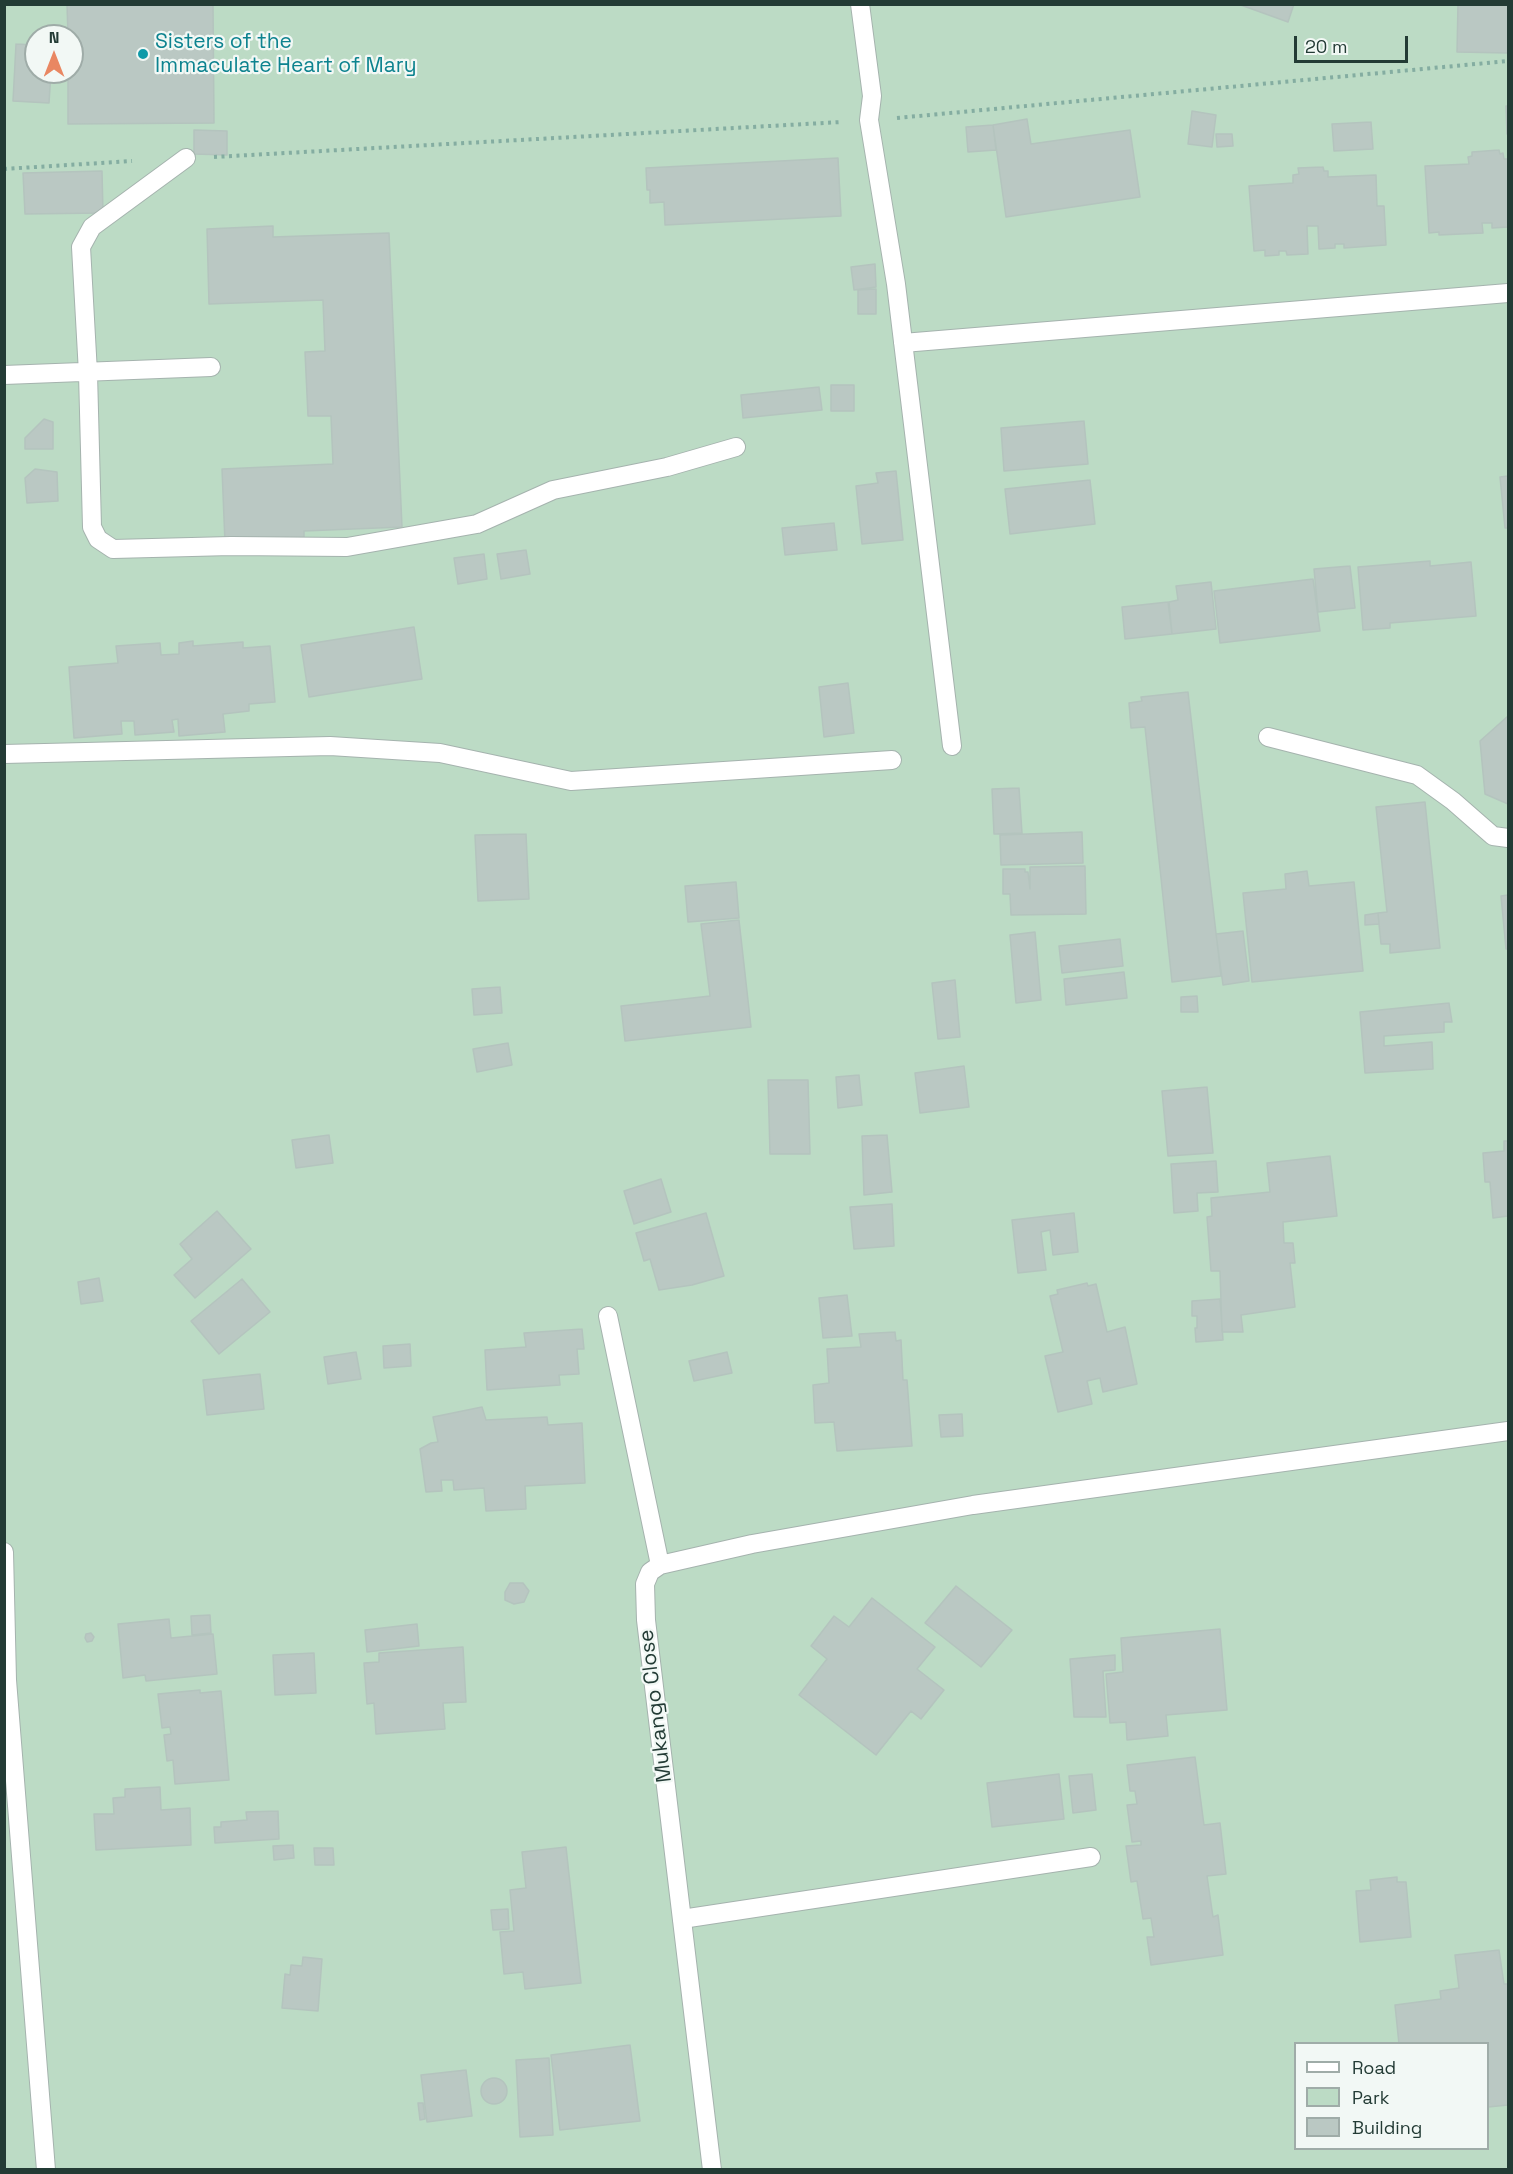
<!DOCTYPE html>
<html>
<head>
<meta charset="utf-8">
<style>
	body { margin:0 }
	#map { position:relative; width:1513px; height:2174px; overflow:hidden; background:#e2ebe7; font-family:"Space Grotesk",sans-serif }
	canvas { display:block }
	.frame { position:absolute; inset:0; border:6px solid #233b35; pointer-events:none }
	.legend { position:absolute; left:1294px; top:2042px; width:195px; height:108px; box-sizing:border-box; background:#f2f8f5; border:2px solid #9faca8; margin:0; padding:8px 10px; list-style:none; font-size:18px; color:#233b35 }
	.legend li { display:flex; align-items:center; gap:12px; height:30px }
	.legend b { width:30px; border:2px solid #9faca8 }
	.north { position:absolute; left:24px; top:24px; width:60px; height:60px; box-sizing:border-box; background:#f2f8f5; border:2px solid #9faca8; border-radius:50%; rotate:0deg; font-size:16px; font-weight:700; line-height:24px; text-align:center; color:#233b35 }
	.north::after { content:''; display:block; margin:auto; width:21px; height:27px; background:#e98762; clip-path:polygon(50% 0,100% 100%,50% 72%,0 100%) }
	.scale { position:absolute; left:1294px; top:36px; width:114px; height:27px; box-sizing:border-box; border:3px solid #233b35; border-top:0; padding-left:8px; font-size:18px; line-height:21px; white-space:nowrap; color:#233b35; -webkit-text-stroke:4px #f2f8f5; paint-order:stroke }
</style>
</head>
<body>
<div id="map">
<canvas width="1513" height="2174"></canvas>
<div class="frame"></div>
<ul class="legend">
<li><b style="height:8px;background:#fff"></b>Road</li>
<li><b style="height:16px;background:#bcdbc5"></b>Park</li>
<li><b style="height:16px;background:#bac8c3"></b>Building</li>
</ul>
<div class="north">N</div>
<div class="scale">20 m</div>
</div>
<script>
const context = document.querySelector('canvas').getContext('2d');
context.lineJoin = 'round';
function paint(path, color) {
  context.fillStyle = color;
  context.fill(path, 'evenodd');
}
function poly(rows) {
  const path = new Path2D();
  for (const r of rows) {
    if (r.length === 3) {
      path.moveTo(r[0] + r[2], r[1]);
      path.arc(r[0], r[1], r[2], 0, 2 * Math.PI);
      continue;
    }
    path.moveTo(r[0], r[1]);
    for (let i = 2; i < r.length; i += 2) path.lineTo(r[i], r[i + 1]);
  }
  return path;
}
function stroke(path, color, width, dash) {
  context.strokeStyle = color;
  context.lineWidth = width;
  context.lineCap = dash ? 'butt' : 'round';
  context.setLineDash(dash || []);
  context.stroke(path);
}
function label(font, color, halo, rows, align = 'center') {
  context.font = font + ' "Space Grotesk",sans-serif';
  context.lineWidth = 4.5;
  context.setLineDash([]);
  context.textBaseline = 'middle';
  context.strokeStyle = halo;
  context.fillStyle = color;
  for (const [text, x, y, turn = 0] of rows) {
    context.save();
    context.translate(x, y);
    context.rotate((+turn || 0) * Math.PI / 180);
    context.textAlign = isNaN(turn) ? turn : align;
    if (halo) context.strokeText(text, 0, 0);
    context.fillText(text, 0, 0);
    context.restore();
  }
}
paint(poly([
	[5,5,1508,5,1508,2169,5,2169],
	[36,36,72,36,72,72,36,72],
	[1296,2044,1488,2044,1488,2148,1296,2148]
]), '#bcdbc5');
const building = poly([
	[67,4,213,4,214,123,68,124,68,72,72,72,72,36,68,36,67,4],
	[1238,4,1294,4,1288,22,1238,4],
	[1458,4,1508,4,1508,53,1457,52,1458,4],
	[16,44,36,45,36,72,51,72,49,103,13,101,16,44],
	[1506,106,1508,106,1508,133,1507,134,1506,106],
	[1192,111,1216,115,1212,147,1188,144,1192,111],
	[1027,119,1031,144,1130,130,1140,197,1006,217,993,125,1027,119],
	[1371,122,1373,149,1334,151,1332,124,1371,122],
	[993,125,996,150,968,152,966,127,993,125],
	[194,130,227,131,227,155,194,154,194,130],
	[1216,134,1232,134,1233,146,1217,147,1216,134],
	[1499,150,1500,154,1503,153,1504,159,1508,159,1508,227,1492,228,1492,223,1482,223,1483,233,1439,235,1439,232,1429,233,1425,166,1469,164,1468,157,1472,156,1472,152,1499,150],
	[838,158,841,216,665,225,664,202,650,203,650,190,647,190,646,168,838,158],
	[1323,167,1324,171,1328,171,1328,177,1376,175,1377,206,1384,206,1386,245,1344,248,1344,244,1335,244,1335,248,1319,249,1318,226,1307,226,1308,254,1287,255,1286,251,1279,251,1279,255,1265,256,1265,250,1254,251,1249,186,1293,183,1293,175,1299,174,1298,168,1323,167],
	[102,171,103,213,25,214,23,173,102,171],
	[273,226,273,237,389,233,402,527,304,531,304,540,225,543,222,469,333,464,331,416,308,416,305,352,325,351,323,300,209,304,207,229,273,226],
	[875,264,876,287,854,290,851,267,875,264],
	[876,289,876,314,858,314,858,290,876,289],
	[831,385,854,385,854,411,831,411,831,385],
	[819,387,822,410,743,418,741,395,819,387],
	[44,419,53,422,53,449,25,449,25,438,44,419],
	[1084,421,1088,464,1004,471,1001,428,1084,421],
	[35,469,57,472,58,501,27,503,25,478,35,469],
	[896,471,903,540,862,544,856,486,878,483,876,473,896,471],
	[1508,476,1508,528,1505,528,1500,477,1508,476],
	[1090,480,1095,524,1010,534,1005,489,1090,480],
	[834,523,837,550,785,555,782,528,834,523],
	[526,550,530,574,501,579,497,554,526,550],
	[484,554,487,579,458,584,454,558,484,554],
	[1430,561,1430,566,1471,562,1476,616,1390,623,1390,628,1363,630,1358,567,1430,561],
	[1350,566,1355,608,1318,612,1314,569,1350,566],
	[1313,579,1320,631,1220,643,1214,591,1313,579],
	[1211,582,1216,629,1172,634,1169,602,1178,600,1176,586,1211,582],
	[1168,602,1172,634,1125,639,1122,607,1168,602],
	[414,627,422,679,309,697,301,645,414,627],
	[193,641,193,646,243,642,243,648,270,646,275,702,249,704,249,711,223,714,225,732,179,736,178,719,172,720,174,732,135,735,134,721,121,721,122,734,74,738,69,667,118,663,116,646,160,643,161,655,179,654,179,643,193,641],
	[848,683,854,733,824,737,819,687,848,683],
	[1188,692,1221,976,1172,982,1145,727,1131,728,1129,703,1142,701,1141,697,1188,692],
	[1508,716,1508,804,1485,794,1480,741,1508,716],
	[1019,788,1022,833,994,834,992,789,1019,788],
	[1425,802,1440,948,1390,953,1390,944,1381,944,1379,924,1378,913,1387,912,1376,807,1425,802],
	[1082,832,1083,863,1001,865,1000,835,1082,832],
	[526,834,529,899,478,901,475,835,526,834],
	[1085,866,1086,914,1011,915,1010,894,1003,894,1003,869,1025,869,1025,872,1028,872,1030,889,1030,867,1085,866],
	[1307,871,1309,886,1354,882,1363,971,1252,982,1243,893,1286,889,1285,874,1307,871],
	[736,882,739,918,688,922,685,886,736,882],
	[1508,895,1508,949,1506,949,1501,896,1508,895],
	[1378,913,1379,924,1365,925,1365,915,1378,913],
	[739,920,751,1027,625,1041,621,1006,710,996,701,924,739,920],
	[1243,931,1249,981,1223,985,1216,934,1243,931],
	[1035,932,1041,1000,1016,1003,1010,935,1035,932],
	[1120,939,1123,966,1062,973,1059,946,1120,939],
	[1124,972,1127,998,1066,1005,1064,979,1124,972],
	[955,980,960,1037,938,1039,932,983,955,980],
	[500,987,502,1013,474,1015,472,989,500,987],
	[1197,996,1198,1012,1181,1012,1181,997,1197,996],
	[1449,1003,1452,1022,1444,1022,1444,1032,1384,1036,1384,1046,1432,1042,1433,1069,1365,1073,1360,1012,1449,1003],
	[508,1043,512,1065,477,1072,473,1049,508,1043],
	[964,1066,969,1107,920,1113,915,1073,964,1066],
	[859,1075,862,1105,838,1108,836,1077,859,1075],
	[768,1080,808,1080,810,1154,770,1154,768,1080],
	[1207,1087,1213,1153,1168,1156,1162,1091,1207,1087],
	[329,1135,333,1163,296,1168,292,1140,329,1135],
	[887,1135,892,1192,864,1195,862,1136,887,1135],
	[1504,1141,1508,1141,1508,1216,1493,1218,1490,1182,1485,1182,1483,1153,1504,1151,1504,1141],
	[1330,1156,1337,1216,1283,1222,1284,1243,1293,1243,1295,1263,1290,1263,1295,1307,1241,1315,1243,1332,1222,1332,1220,1271,1211,1271,1207,1217,1212,1216,1211,1198,1270,1192,1267,1163,1330,1156],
	[1216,1161,1218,1192,1197,1193,1198,1211,1174,1213,1171,1164,1216,1161],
	[661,1179,671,1212,634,1224,624,1191,661,1179],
	[892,1204,894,1246,854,1249,850,1207,892,1204],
	[217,1211,251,1249,195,1298,174,1275,192,1259,180,1244,217,1211],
	[706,1213,724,1276,692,1285,659,1290,650,1259,644,1261,636,1233,706,1213],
	[1074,1213,1078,1252,1053,1255,1050,1230,1041,1232,1046,1270,1018,1273,1012,1220,1074,1213],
	[99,1278,103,1301,81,1304,78,1282,99,1278],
	[242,1279,270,1312,219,1354,191,1321,242,1279],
	[1087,1283,1088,1286,1096,1284,1107,1332,1125,1327,1137,1384,1103,1392,1100,1378,1087,1381,1092,1404,1058,1412,1045,1356,1063,1352,1050,1296,1058,1294,1057,1290,1087,1283],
	[847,1295,852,1336,823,1338,819,1298,847,1295],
	[1220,1299,1223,1340,1196,1342,1195,1328,1197,1328,1197,1316,1192,1316,1192,1301,1220,1299],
	[582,1329,584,1349,577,1349,579,1374,559,1375,560,1385,487,1390,485,1350,526,1347,524,1333,582,1329],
	[895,1332,896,1341,901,1340,903,1380,907,1380,912,1446,837,1451,834,1422,815,1423,813,1385,829,1383,827,1349,861,1347,859,1334,895,1332],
	[410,1344,411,1366,384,1368,383,1346,410,1344],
	[356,1352,361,1379,328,1384,324,1357,356,1352],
	[727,1352,732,1373,694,1381,689,1361,727,1352],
	[260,1374,264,1409,207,1415,203,1380,260,1374],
	[482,1407,486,1420,547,1417,548,1425,582,1423,585,1483,525,1486,526,1509,486,1511,484,1488,454,1490,453,1480,441,1480,442,1491,426,1492,420,1449,431,1443,438,1442,433,1417,482,1407],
	[962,1414,963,1436,941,1437,939,1415,962,1414],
	[510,1583,523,1583,529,1591,524,1602,514,1604,505,1600,505,1592,510,1583],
	[956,1586,1012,1630,981,1667,925,1623,956,1586],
	[872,1598,935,1647,917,1669,944,1690,921,1719,911,1711,876,1755,799,1695,827,1659,811,1646,834,1616,849,1627,872,1598],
	[210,1615,211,1633,192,1635,191,1616,210,1615],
	[169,1619,171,1638,213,1634,217,1674,146,1681,145,1675,123,1678,118,1624,169,1619],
	[417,1624,419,1646,367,1652,365,1630,417,1624],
	[1220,1629,1227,1710,1166,1715,1168,1736,1127,1740,1126,1722,1110,1723,1106,1674,1123,1672,1121,1638,1220,1629],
	[91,1633,94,1637,92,1641,87,1642,85,1638,86,1634,91,1633],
	[463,1647,466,1702,443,1703,445,1729,376,1734,374,1703,367,1704,364,1663,379,1662,379,1653,463,1647],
	[314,1653,316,1693,275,1695,273,1655,314,1653],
	[1115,1655,1115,1670,1103,1671,1106,1717,1074,1717,1070,1659,1115,1655],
	[200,1690,200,1693,221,1691,229,1780,175,1784,173,1760,167,1761,164,1735,171,1734,170,1727,162,1728,158,1694,200,1690],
	[1195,1757,1204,1825,1220,1823,1226,1874,1207,1876,1213,1917,1218,1915,1223,1955,1151,1965,1147,1937,1154,1937,1151,1918,1143,1919,1137,1881,1131,1882,1126,1846,1141,1845,1141,1841,1132,1842,1127,1805,1137,1804,1135,1791,1130,1791,1127,1765,1195,1757],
	[1059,1774,1064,1819,992,1827,987,1783,1059,1774],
	[1092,1774,1096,1810,1073,1813,1069,1776,1092,1774],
	[160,1787,161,1810,190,1808,191,1845,96,1850,94,1814,114,1814,113,1798,125,1797,125,1789,160,1787],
	[278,1811,279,1839,215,1843,214,1827,221,1827,221,1822,247,1820,246,1812,278,1811],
	[293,1845,294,1858,274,1860,273,1846,293,1845],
	[566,1847,581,1983,525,1989,523,1972,504,1974,500,1932,514,1931,510,1890,526,1888,522,1852,566,1847],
	[314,1848,333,1848,334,1865,315,1865,314,1848],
	[1397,1877,1397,1882,1406,1882,1411,1937,1360,1942,1356,1891,1371,1890,1370,1880,1397,1877],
	[508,1909,509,1929,493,1930,491,1910,508,1909],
	[1499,1950,1504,1984,1508,1984,1508,2105,1488,2107,1488,2044,1399,2044,1395,2005,1441,1999,1440,1991,1459,1988,1455,1955,1499,1950],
	[303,1957,322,1959,318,2011,282,2008,285,1974,290,1975,291,1965,302,1966,303,1957],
	[630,2045,640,2121,560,2130,551,2055,630,2045],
	[549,2058,553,2135,520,2137,516,2060,549,2058],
	[466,2070,472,2116,427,2122,421,2075,466,2070],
	[494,2091,13],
	[418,2103,423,2103,425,2119,420,2120,418,2103]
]);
paint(building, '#bac8c3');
stroke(building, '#b4c4be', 1.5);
const service = poly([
	[682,1919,1091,1857]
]);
const minor = poly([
	[860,4,872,96,869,120,896,284,952,746],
	[186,158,92,227,81,247,88,373,92,527,98,539,113,549,231,546,347,547,477,524,553,490,667,467,736,447],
	[903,343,1508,293],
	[4,375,211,367],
	[1268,737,1417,775,1453,801,1493,836,1508,838],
	[4,754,330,746,440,753,571,781,892,760],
	[608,1316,660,1565],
	[4,1552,7,1680,46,2170],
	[712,2170,646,1620,645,1584,650,1572,660,1565,752,1544,973,1505,1508,1431]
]);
stroke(service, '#a5b3ae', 20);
stroke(minor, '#a5b3ae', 20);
stroke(poly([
	[897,118,1508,61],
	[214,157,842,122],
	[4,169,132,161]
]), '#84ada1', 4, [3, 4.5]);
stroke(service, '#fff', 18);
stroke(minor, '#fff', 18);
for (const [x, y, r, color] of [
	[143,54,6,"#0f9aa8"]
]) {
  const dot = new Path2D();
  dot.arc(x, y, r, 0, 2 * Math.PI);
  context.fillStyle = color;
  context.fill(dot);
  stroke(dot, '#f2f8f5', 2);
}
label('21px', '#0d838f', '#f2f8f5', [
	["Sisters of the",155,42],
	["Immaculate Heart of Mary",155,66]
], 'left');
label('21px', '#233b35', '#f2f8f5', [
	["Mukango Close",656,1706,-97]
]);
</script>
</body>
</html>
